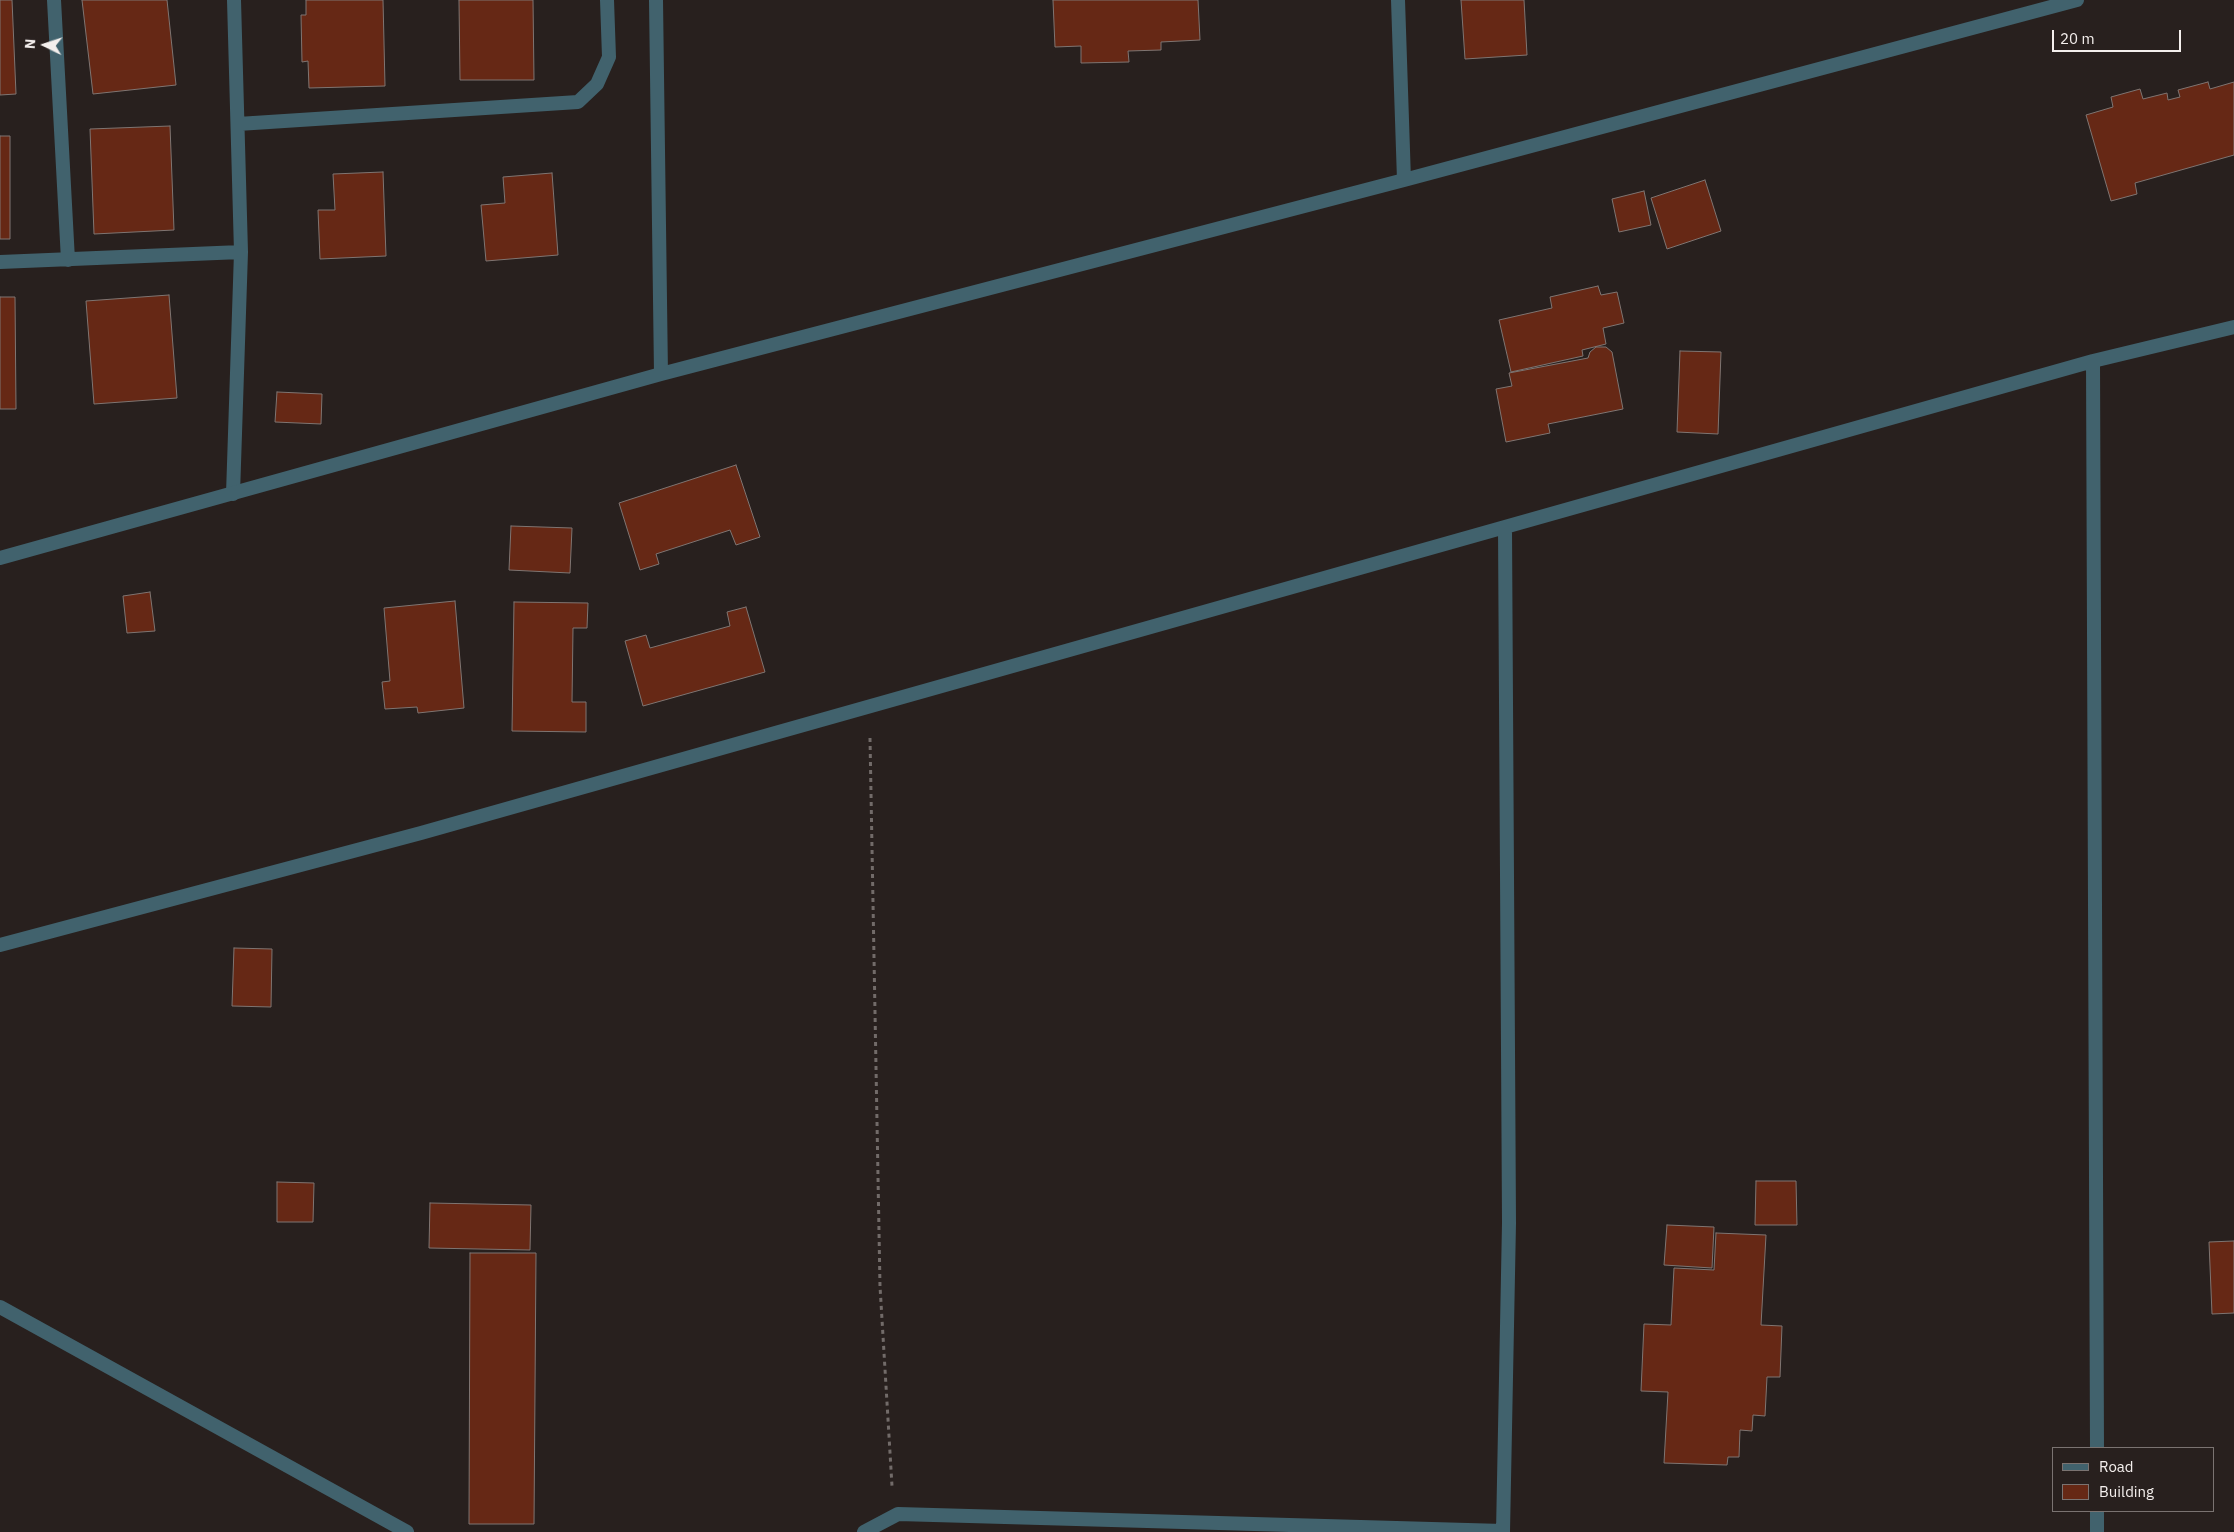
<!DOCTYPE html>
<html>
<head>
<meta charset="utf-8">
<style>
	body { margin:0 }
	#map { position:relative; width:2234px; height:1532px; overflow:hidden; background:#28201e; font-family:"IBM Plex Sans",sans-serif }
	canvas { display:block }
	.legend { position:absolute; left:2052px; top:1447px; width:162px; height:65px; box-sizing:border-box; background:#28201e; border:1px solid #7a7371; margin:0; padding:6px 9px; list-style:none; font-size:15px; color:#f4efed }
	.legend li { display:flex; align-items:center; gap:10px; height:25px }
	.legend b { width:25px; border:1px solid #7a7371 }
	.north { position:absolute; left:20px; top:20px; width:50px; height:50px; -webkit-text-stroke:4px #28201e; paint-order:stroke; rotate:274deg; font-size:14px; font-weight:700; line-height:20px; text-align:center; color:#f4efed }
	.north::after { content:''; display:block; margin:auto; width:18px; height:22px; background:#f4efed; clip-path:polygon(50% 0,100% 100%,50% 72%,0 100%) }
	.scale { position:absolute; left:2052px; top:30px; width:129px; height:22px; box-sizing:border-box; border:2px solid #f4efed; border-top:0; padding-left:6px; font-size:15px; line-height:18px; white-space:nowrap; color:#f4efed; -webkit-text-stroke:4px #28201e; paint-order:stroke }
</style>
</head>
<body>
<div id="map">
<canvas width="2234" height="1532"></canvas>
<ul class="legend">
<li><b style="height:6px;background:#41626d"></b>Road</li>
<li><b style="height:14px;background:#662815"></b>Building</li>
</ul>
<div class="north">N</div>
<div class="scale">20 m</div>
</div>
<script>
const context = document.querySelector('canvas').getContext('2d');
context.lineJoin = 'round';
function paint(path, color) {
  context.fillStyle = color;
  context.fill(path, 'evenodd');
}
function poly(rows) {
  const path = new Path2D();
  for (const r of rows) {
    path.moveTo(r[0], r[1]);
    for (let i = 2; i < r.length; i += 2) path.lineTo(r[i], r[i + 1]);
  }
  return path;
}
function stroke(path, color, width, dash) {
  context.strokeStyle = color;
  context.lineWidth = width;
  context.lineCap = dash ? 'butt' : 'round';
  context.setLineDash(dash || []);
  context.stroke(path);
}
const building = poly([
	[0,0,12,0,16,94,0,95,0,0],
	[82,0,167,0,176,85,93,94,82,0],
	[306,0,383,0,385,86,309,88,308,61,302,62,301,15,306,15,306,0],
	[459,0,533,0,534,80,460,80,459,0],
	[1053,0,1198,0,1200,40,1161,42,1161,50,1128,51,1129,62,1081,63,1081,46,1055,47,1053,0],
	[1461,0,1524,0,1527,55,1465,59,1461,0],
	[2208,82,2210,89,2234,82,2234,155,2135,183,2137,194,2111,201,2086,115,2113,107,2111,97,2140,89,2143,99,2167,93,2168,100,2180,97,2178,90,2208,82],
	[170,126,174,230,94,234,90,129,170,126],
	[0,136,10,136,10,239,0,239,0,136],
	[383,172,386,256,320,259,318,210,335,210,333,174,383,172],
	[552,173,558,255,486,261,481,205,505,203,503,177,552,173],
	[1705,180,1721,231,1667,249,1651,198,1705,180],
	[1644,191,1651,225,1619,232,1612,199,1644,191],
	[1598,286,1601,295,1617,292,1624,323,1603,328,1606,344,1582,350,1583,356,1511,372,1499,320,1552,308,1550,297,1598,286],
	[169,295,177,398,94,404,86,301,169,295],
	[0,297,15,297,16,409,0,409,0,297],
	[1596,347,1606,347,1612,352,1623,409,1548,424,1550,433,1506,442,1496,389,1512,386,1509,373,1588,358,1590,352,1596,347],
	[1680,351,1721,352,1718,434,1677,432,1680,351],
	[277,392,322,394,321,424,275,422,277,392],
	[736,465,760,537,736,545,730,530,656,554,659,564,640,570,619,503,736,465],
	[511,526,572,528,570,573,509,570,511,526],
	[150,592,155,631,127,633,123,596,150,592],
	[455,601,464,708,418,713,417,707,385,709,382,682,390,681,384,608,455,601],
	[514,602,588,603,587,628,573,628,572,702,586,702,586,732,512,731,514,602],
	[746,607,765,672,643,706,625,641,646,635,650,648,730,626,727,612,746,607],
	[234,948,272,949,271,1007,232,1006,234,948],
	[1756,1181,1796,1181,1797,1225,1755,1225,1756,1181],
	[277,1182,314,1183,313,1222,277,1222,277,1182],
	[430,1203,531,1205,530,1250,429,1248,430,1203],
	[1667,1225,1714,1227,1712,1268,1664,1265,1667,1225],
	[1716,1233,1766,1235,1761,1325,1782,1326,1780,1377,1767,1377,1765,1416,1753,1415,1752,1431,1740,1430,1739,1457,1728,1457,1727,1465,1664,1463,1668,1392,1641,1391,1644,1324,1671,1325,1674,1268,1714,1270,1716,1233],
	[2234,1241,2234,1313,2212,1314,2209,1242,2234,1241],
	[470,1253,536,1253,534,1524,469,1524,470,1253]
]);
paint(building, '#662815');
stroke(building, '#7f7572', 1);
stroke(poly([
	[870,738,880,1286,892,1486]
]), '#726b69', 3, [4, 4]);
stroke(poly([
	[54,0,68,260],
	[238,124,578,102,597,84,609,57,607,0],
	[0,262,241,252],
	[233,494,241,252,234,0]
]), '#41626d', 14);
stroke(poly([
	[656,0,661,374],
	[1398,0,1404,180],
	[2093,361,2097,1448],
	[0,558,661,374,1404,180,2077,0],
	[0,945,421,833,2093,361,2234,327],
	[0,1307,407,1532],
	[2097,1511,2097,1532],
	[864,1532,898,1514,1503,1531],
	[1503,1532,1509,1223,1505,528]
]), '#41626d', 14);
</script>
</body>
</html>
